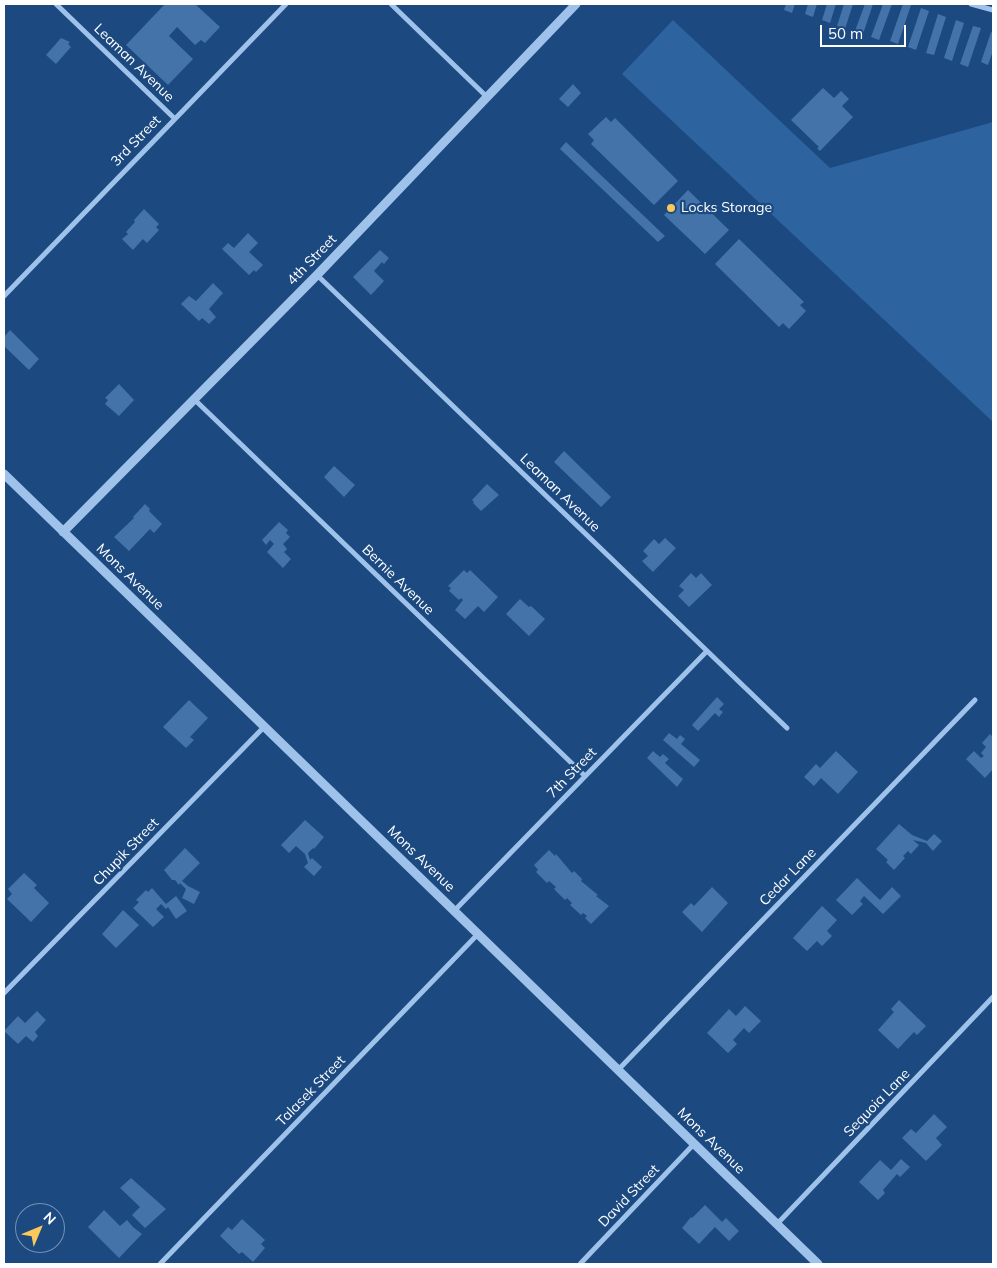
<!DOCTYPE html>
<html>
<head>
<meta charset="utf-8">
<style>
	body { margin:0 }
	#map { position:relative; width:997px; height:1268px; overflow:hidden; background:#1b4980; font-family:Mulish,sans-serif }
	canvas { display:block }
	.frame { position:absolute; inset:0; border:5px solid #fff; pointer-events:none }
	.north { position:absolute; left:15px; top:1203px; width:50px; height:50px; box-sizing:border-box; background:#1b4980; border:1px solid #7692b3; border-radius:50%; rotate:45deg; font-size:14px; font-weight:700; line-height:20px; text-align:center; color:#fff }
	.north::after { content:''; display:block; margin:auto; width:18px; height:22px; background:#fbc95b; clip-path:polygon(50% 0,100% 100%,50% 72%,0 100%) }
	.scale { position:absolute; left:820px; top:25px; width:86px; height:22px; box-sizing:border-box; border:2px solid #fff; border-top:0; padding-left:6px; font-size:15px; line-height:18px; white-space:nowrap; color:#fff; -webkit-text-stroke:4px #1b4980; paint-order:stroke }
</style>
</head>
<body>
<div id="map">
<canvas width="997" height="1268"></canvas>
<div class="frame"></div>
<div class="north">N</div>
<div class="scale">50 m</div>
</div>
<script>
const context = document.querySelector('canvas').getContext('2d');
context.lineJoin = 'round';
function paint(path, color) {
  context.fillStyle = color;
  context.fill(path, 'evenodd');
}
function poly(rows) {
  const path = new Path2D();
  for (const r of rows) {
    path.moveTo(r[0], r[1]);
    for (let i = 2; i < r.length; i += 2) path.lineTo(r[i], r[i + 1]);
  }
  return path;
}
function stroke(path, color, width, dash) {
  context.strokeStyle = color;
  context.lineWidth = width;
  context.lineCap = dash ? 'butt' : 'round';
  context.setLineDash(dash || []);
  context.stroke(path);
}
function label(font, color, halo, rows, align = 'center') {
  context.font = font + ' Mulish,sans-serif';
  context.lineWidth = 4.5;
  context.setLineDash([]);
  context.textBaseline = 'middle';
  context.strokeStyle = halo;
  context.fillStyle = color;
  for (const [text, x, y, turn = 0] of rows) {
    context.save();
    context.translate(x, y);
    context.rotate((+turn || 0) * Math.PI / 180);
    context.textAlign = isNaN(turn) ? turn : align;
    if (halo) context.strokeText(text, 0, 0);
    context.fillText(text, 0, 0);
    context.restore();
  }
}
paint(poly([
	[673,20,830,168,993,122,993,422,622,74]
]), '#2d639f');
paint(poly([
	[165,4,195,4,220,27,205,43,201,40,195,45,177,27,169,36,193,59,168,85,126,45],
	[786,4,795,4,792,13,784,10],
	[808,4,817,4,813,17,805,14],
	[827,4,836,4,830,23,822,20],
	[844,4,853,4,845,29,837,26],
	[865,4,873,4,863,34,855,31],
	[883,4,892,4,879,40,871,37],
	[903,4,911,5,898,44,890,41],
	[921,8,929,11,916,50,908,47],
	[938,14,946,17,934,55,926,53],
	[956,20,964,23,952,61,944,58],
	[973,26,981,28,968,67,960,64],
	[991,32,993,33,993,51,988,65,981,62],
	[61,38,70,42,68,44,71,47,56,64,46,55],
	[573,84,581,93,568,107,559,99],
	[823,88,834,98,841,91,849,99,842,106,853,117,820,151,817,148,819,147,791,120],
	[606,117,611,122,615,118,678,181,654,205,591,144,594,140,588,134],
	[566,142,665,236,658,242,560,149],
	[688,190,729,230,705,254,664,215],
	[144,209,159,224,156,227,159,230,147,243,143,239,133,250,122,239,128,234,126,232,135,222,134,220],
	[248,233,258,243,249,252,263,265,256,272,254,270,249,275,222,249,228,243,234,248],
	[739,239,804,302,800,305,806,311,789,329,783,323,779,327,715,264],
	[380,250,389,258,384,264,382,262,374,271,384,281,371,295,353,277],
	[213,283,223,293,209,309,216,317,209,324,202,318,199,321,181,304,189,296,196,301],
	[10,330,39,359,29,370,4,346,4,337],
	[119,384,134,400,119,416,105,404,108,400,105,398],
	[564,451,611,497,601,507,554,462],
	[334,466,355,485,344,497,324,477],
	[487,484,499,495,481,511,473,503,474,502,472,500],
	[145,504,150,509,149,511,162,524,154,533,150,529,129,551,114,537,134,518,133,517],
	[279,522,288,530,286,533,290,537,283,544,287,549,284,552,291,559,283,568,267,552,274,544,270,540,266,545,262,540],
	[665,538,676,548,653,572,642,561,648,556,643,551,654,539,659,544],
	[464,570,467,573,470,570,498,597,484,612,478,606,465,619,455,610,463,600,461,598,459,600,449,591,451,588,448,586],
	[691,573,696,578,701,573,712,585,689,607,678,596,684,590,679,586],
	[520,599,529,607,531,606,545,619,529,636,506,614],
	[717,697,724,704,719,709,723,712,719,717,715,713,698,731,692,725],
	[189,700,208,718,190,737,194,740,186,748,163,727],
	[669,733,677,739,680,735,685,739,681,744,700,760,694,767,663,740],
	[990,734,993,737,993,769,985,778,966,759,974,751,981,758,984,756,981,753,986,747,982,743],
	[653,751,660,757,663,754,669,759,665,763,683,779,677,787,647,758],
	[836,751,858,772,838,794,821,778,814,786,804,777,816,764,820,768],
	[305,820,324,837,314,849,313,848,308,853,310,860,312,858,322,867,314,876,304,867,308,863,305,854,296,846,289,853,281,845],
	[899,824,912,835,927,841,934,834,942,841,933,851,926,843,913,840,919,845,911,854,908,851,903,856,905,858,894,870,886,862,888,860,876,849],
	[185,848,200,863,182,881,188,886,200,892,194,904,182,898,186,889,180,883,179,885,175,880,172,880,164,870],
	[549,850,555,856,556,854,572,873,574,871,582,879,581,881,598,895,596,896,609,906,591,924,585,918,587,916,583,913,581,915,570,905,572,903,567,898,565,900,554,889,556,887,549,881,547,883,536,872,538,870,534,865],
	[24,873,37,885,34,888,49,903,31,922,7,899,12,894,8,889],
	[857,878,880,900,892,887,901,896,883,914,864,896,860,901,863,904,852,915,836,900],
	[712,887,728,903,702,932,682,912,691,903,694,906],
	[152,888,166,904,176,896,187,911,176,919,168,907,166,909,161,904,156,909,164,917,153,927,133,908,139,902,136,900,146,890,148,892],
	[822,906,837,920,827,931,832,936,822,946,817,941,807,951,793,938],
	[123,910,139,925,116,948,102,934],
	[899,1000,926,1026,917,1035,914,1032,898,1049,878,1030,894,1012,891,1009],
	[745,1006,761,1021,749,1033,744,1028,733,1040,737,1044,728,1053,707,1033,729,1009,736,1016],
	[37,1011,46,1020,35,1032,38,1036,33,1042,26,1036,18,1044,4,1031,18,1016,25,1023],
	[934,1114,947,1127,936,1138,942,1145,926,1161,902,1138,911,1129,916,1133],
	[901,1159,910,1167,900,1177,897,1174,883,1190,885,1193,878,1200,859,1182,880,1160,891,1170],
	[131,1178,166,1209,145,1228,132,1215,140,1207,120,1188],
	[705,1205,722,1222,726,1218,739,1231,729,1241,715,1227,699,1244,682,1228,691,1217,692,1218],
	[104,1210,120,1226,127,1220,133,1227,142,1234,119,1258,88,1227],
	[242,1219,265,1240,261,1244,265,1248,253,1262,242,1252,239,1254,220,1236,228,1227,232,1230]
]), '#4473aa');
stroke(poly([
	[56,4,174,118],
	[391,4,487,97],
	[971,4,993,10],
	[317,275,787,728],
	[4,296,286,4],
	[195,400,585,776],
	[454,911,707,651],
	[4,993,264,727],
	[618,1070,975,700],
	[777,1224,993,997],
	[160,1264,478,934],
	[580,1264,694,1144]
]), '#9ec2ea', 5);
stroke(poly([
	[4,474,818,1264],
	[63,532,317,275,576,4]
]), '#9ec2ea', 9);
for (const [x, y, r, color] of [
	[671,208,5,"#fbc95b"]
]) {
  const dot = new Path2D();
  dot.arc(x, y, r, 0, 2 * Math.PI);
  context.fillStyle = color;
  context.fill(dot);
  stroke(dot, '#1b4980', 2);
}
label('14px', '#fff', '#1b4980', [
	["Leaman Avenue",134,63,44],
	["3rd Street",136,141,-46],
	["4th Street",312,260,-46],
	["Leaman Avenue",560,493,44],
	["Mons Avenue",130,577,44],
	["Bernie Avenue",398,580,44],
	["7th Street",572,773,-46],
	["Chupik Street",126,852,-46],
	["Mons Avenue",421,859,44],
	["Cedar Lane",788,877,-46],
	["Talasek Street",311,1091,-46],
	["Sequoia Lane",877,1103,-46],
	["Mons Avenue",711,1141,44],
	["David Street",629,1196,-46]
]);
label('14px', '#fff', '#1b4980', [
	["Locks Storage",681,208]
], 'left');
</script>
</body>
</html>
